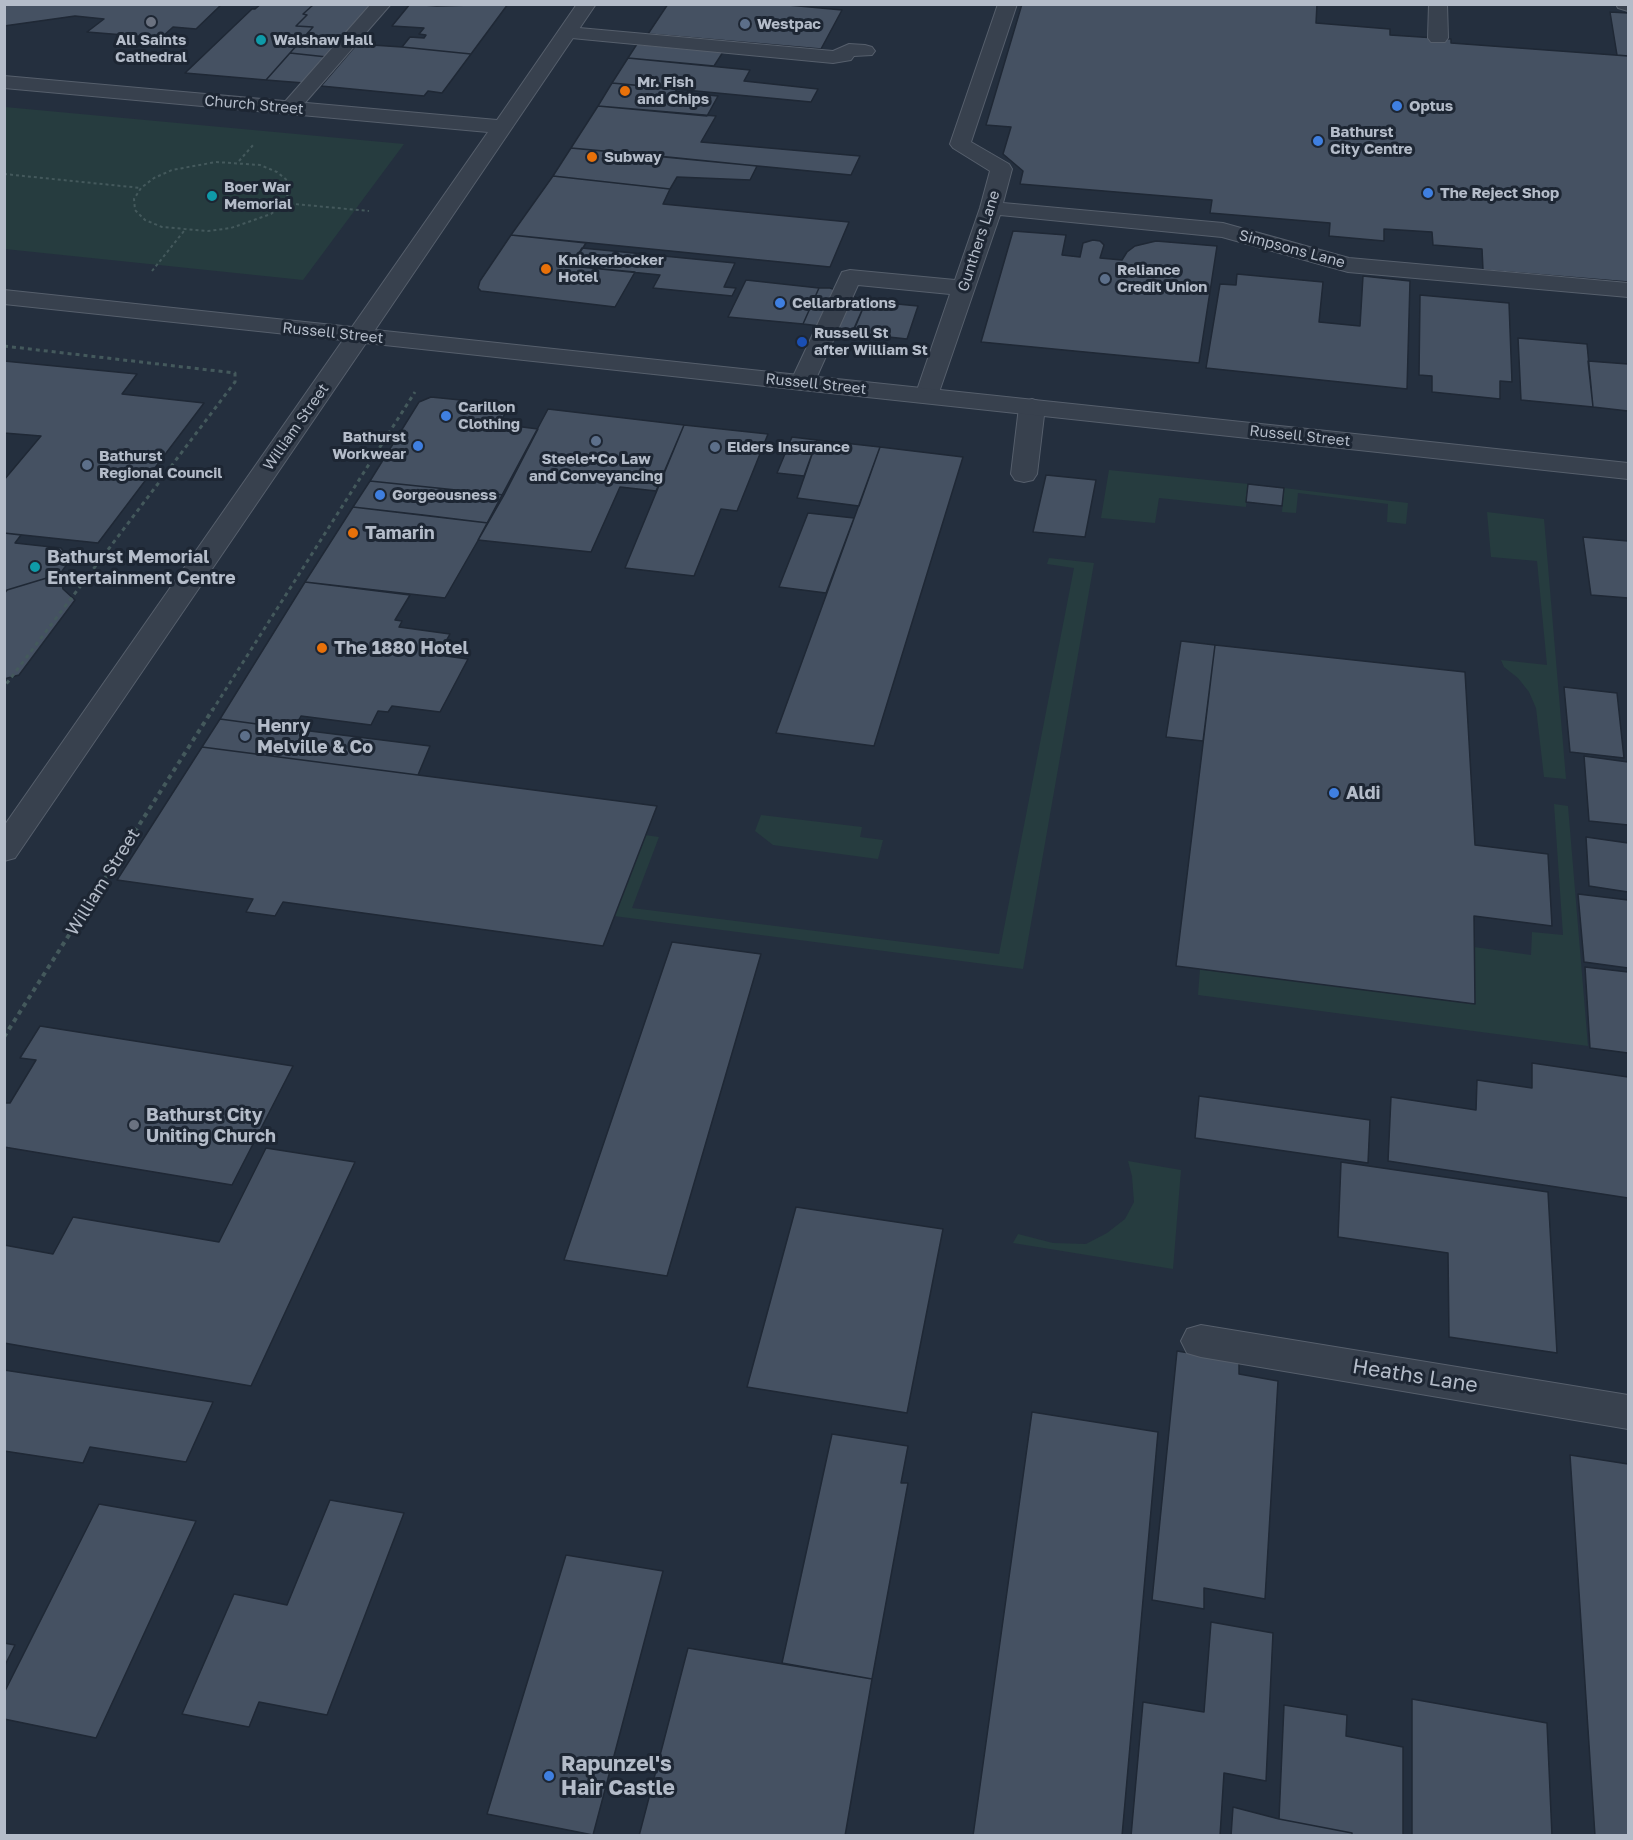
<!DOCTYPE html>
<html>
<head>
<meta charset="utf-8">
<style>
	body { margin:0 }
	#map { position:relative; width:1633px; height:1840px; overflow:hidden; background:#242f3e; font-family:"Golos Text",sans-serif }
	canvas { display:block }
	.frame { position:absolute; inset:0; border:6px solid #b4bcc9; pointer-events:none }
</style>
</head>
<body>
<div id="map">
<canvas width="1633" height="1840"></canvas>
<div class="frame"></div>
</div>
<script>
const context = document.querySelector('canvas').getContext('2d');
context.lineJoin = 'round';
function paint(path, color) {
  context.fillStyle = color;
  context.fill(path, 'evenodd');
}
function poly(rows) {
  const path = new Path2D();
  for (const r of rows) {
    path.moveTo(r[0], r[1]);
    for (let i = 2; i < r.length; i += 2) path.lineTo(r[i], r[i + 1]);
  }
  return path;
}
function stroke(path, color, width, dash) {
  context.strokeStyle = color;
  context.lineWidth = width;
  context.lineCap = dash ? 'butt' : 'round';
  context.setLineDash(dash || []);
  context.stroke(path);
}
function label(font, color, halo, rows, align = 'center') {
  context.font = font + ' "Golos Text",sans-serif';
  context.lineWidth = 6;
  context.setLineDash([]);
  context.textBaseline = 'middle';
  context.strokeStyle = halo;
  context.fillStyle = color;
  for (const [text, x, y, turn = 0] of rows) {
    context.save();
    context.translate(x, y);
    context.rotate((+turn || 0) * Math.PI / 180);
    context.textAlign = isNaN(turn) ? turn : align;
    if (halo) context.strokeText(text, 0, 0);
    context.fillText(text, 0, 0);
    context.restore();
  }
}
paint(poly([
	[4,107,5,107,404,144,303,280,5,249],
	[1109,470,1248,484,1246,507,1159,498,1155,523,1101,518],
	[1284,488,1408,503,1406,524,1387,522,1388,504,1298,493,1296,513,1282,512],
	[1487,512,1544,519,1566,779,1544,777,1536,708,1529,692,1518,678,1504,667,1501,660,1547,665,1537,561,1491,557],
	[1049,558,1094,563,1023,969,614,916,645,835,659,837,632,908,999,954,1074,568,1047,564],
	[1554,804,1568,806,1588,1046,1198,995,1200,969,1474,1004,1474,947,1531,955,1532,932,1563,935],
	[761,815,862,827,860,837,883,840,878,859,773,845,755,831],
	[1128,1161,1181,1170,1173,1269,1013,1243,1018,1234,1053,1243,1086,1244,1107,1233,1125,1219,1134,1202,1132,1176]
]), '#263c3f');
const building = poly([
	[4,4,222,4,196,29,173,27,161,38,87,32,104,19,75,16,4,26,4,4],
	[261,4,313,5,303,14,307,15,296,26,313,27,266,80,185,73,252,9,255,9,261,4],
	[330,4,378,4,327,57,290,53,313,27,296,26,307,15,303,14,313,5,330,4],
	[410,4,437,6,508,4,471,54,402,47,410,37,424,38,426,35,419,34,424,28,392,26,410,4],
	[668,4,777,4,842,10,821,49,648,34,668,4],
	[1022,4,1317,4,1316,23,1390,29,1390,35,1451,39,1451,43,1628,56,1628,282,1483,270,1482,249,1433,245,1432,232,1384,229,1384,241,1329,236,1330,223,1210,213,1212,200,1020,184,1023,171,1003,154,1011,127,986,125,1022,4],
	[1610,12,1628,13,1628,56,1617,55,1610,12],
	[357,44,402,47,471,54,442,93,428,91,424,96,321,86,357,44],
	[637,44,723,52,714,66,628,58,637,44],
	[290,53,327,57,304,83,266,80,290,53],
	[628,58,750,70,744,81,818,89,811,102,612,83,628,58],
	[612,83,677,89,675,92,718,96,707,116,598,106,612,83],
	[598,106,716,116,701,142,860,156,851,175,571,148,598,106],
	[571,148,658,156,757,166,750,180,677,177,670,189,553,176,571,148],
	[553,176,670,189,663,204,849,222,830,267,511,235,553,176],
	[1013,231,1066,235,1062,255,1080,257,1083,243,1093,240,1100,241,1104,245,1100,258,1122,260,1127,252,1135,246,1156,241,1217,246,1199,363,981,342,1013,231],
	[511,235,586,243,571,266,635,272,615,307,481,291,478,288,480,281,511,235],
	[582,248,735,263,724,287,736,288,732,296,653,288,660,275,571,266,582,248],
	[1237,274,1323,282,1319,322,1360,326,1363,276,1410,281,1407,389,1206,368,1220,284,1236,285,1237,274],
	[746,280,819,288,803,324,728,317,746,280],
	[819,288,830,288,866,301,854,330,803,324,819,288],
	[1420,295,1509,303,1512,382,1500,381,1500,399,1432,392,1432,376,1419,375,1420,295],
	[866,301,918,306,907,339,852,333,866,301],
	[1518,338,1587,344,1593,407,1521,400,1518,338],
	[4,361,137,374,122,394,204,403,98,543,4,533,4,480,41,436,4,433,4,361],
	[1588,361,1628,364,1628,411,1593,407,1588,361],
	[431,397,510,405,499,424,538,429,504,495,370,481,419,402,431,397],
	[548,409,684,425,656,491,620,487,591,552,478,540,548,409],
	[684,425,768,434,737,511,721,509,694,576,625,568,684,425],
	[792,437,817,440,804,476,777,473,792,437],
	[817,440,880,447,859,506,797,498,817,440],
	[880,447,963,457,874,746,776,733,880,447],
	[1046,475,1096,480,1085,537,1033,532,1046,475],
	[370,481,504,495,488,523,353,507,370,481],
	[1248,484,1284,488,1282,506,1246,502,1248,484],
	[353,507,423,515,488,523,445,598,305,582,353,507],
	[808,513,854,518,826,593,779,587,808,513],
	[4,533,21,535,15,543,61,548,70,560,60,574,7,590,4,594,4,533],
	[1583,537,1628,541,1628,598,1591,595,1583,537],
	[60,574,63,589,75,600,19,675,4,679,4,594,7,590,60,574],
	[305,582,410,595,395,620,402,621,399,627,450,634,438,655,468,659,440,712,392,706,388,712,378,711,371,725,301,716,294,729,220,719,305,582],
	[1181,641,1215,645,1203,741,1166,737,1181,641],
	[1215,645,1465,672,1475,845,1548,854,1552,926,1474,916,1475,1004,1176,966,1215,645],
	[1564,687,1617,693,1624,758,1570,752,1564,687],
	[220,719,294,729,430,746,418,775,202,747,220,719],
	[202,747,418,775,657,806,603,946,283,902,275,916,246,912,253,899,117,880,202,747],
	[1584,756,1628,762,1628,825,1589,821,1584,756],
	[1586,837,1628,843,1628,892,1589,886,1586,837],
	[1578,894,1628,900,1628,968,1584,962,1578,894],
	[672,942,761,954,667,1276,564,1260,672,942],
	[1585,967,1628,972,1628,1053,1590,1048,1585,967],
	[40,1026,293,1066,232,1185,4,1147,4,1103,10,1103,36,1060,20,1058,40,1026],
	[1532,1063,1628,1077,1628,1198,1388,1161,1391,1097,1476,1110,1477,1080,1532,1088,1532,1063],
	[1199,1096,1370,1120,1368,1163,1195,1138,1199,1096],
	[266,1148,355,1162,251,1386,4,1343,4,1245,53,1254,73,1217,219,1242,266,1148],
	[1341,1162,1548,1192,1557,1353,1449,1337,1448,1253,1338,1237,1341,1162],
	[796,1207,943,1229,907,1413,747,1387,796,1207],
	[1177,1351,1239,1361,1239,1374,1278,1381,1265,1599,1204,1588,1204,1609,1152,1600,1177,1351],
	[4,1370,213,1402,186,1462,90,1447,83,1463,4,1451,4,1370],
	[1032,1412,1158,1432,1122,1836,973,1836,1032,1412],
	[832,1434,908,1446,901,1483,908,1483,872,1679,782,1663,832,1434],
	[1570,1455,1628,1464,1628,1836,1595,1836,1570,1455],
	[330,1500,404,1513,327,1715,259,1702,249,1727,182,1714,234,1594,287,1605,330,1500],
	[99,1504,196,1521,96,1738,4,1719,4,1693,99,1504],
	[566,1555,663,1571,593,1835,487,1814,566,1555],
	[1211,1622,1273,1633,1266,1781,1224,1773,1220,1836,1131,1836,1143,1702,1204,1712,1211,1622],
	[4,1643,15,1645,4,1667,4,1643],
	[688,1648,872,1679,845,1836,639,1836,688,1648],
	[1412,1699,1547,1723,1552,1836,1412,1836,1412,1699],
	[1284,1705,1347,1715,1346,1736,1403,1747,1403,1836,1352,1836,1352,1833,1279,1819,1284,1705],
	[1233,1807,1279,1819,1352,1833,1352,1836,1231,1836,1233,1807]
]);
paint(building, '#455162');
stroke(building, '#1f2835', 1.5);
const lane = poly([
	[371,4,391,4,296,113,282,113,279,109,282,105,371,4],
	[998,4,1017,4,971,142,1009,164,1012,169,1003,203,1223,223,1349,258,1628,283,1628,297,1348,272,1222,237,1000,215,936,401,927,403,918,401,915,396,950,294,858,285,814,383,811,388,802,390,793,388,790,383,842,272,850,270,955,280,980,208,990,171,953,148,950,144,998,4],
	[1429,4,1447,4,1448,38,1445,42,1431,42,1428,38,1429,4],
	[1616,4,1628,4,1628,11,1618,8,1616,4],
	[568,27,833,51,849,44,865,45,872,47,875,51,872,55,854,56,851,60,833,63,561,37,558,33,561,29,568,27],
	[1032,399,1041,402,1045,407,1037,474,1033,480,1024,482,1015,480,1011,474,1019,407,1023,402,1032,399],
	[1201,1325,1628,1395,1628,1429,1201,1357,1187,1353,1181,1341,1187,1329,1201,1325]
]);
const street = poly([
	[577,4,596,4,375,330,1628,463,1628,479,366,343,15,858,4,861,4,826,343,340,4,304,4,290,352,327,488,132,4,88,4,76,497,120,577,4]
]);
stroke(lane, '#565f6c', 2);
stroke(street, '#565f6c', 2);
stroke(poly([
	[239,161,254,144],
	[216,162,260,165,277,172,288,181,289,192,284,203,271,214,231,228,208,231,162,227,145,220,135,210,134,199,141,188,154,178,172,170,216,162],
	[4,174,141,188],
	[284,203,369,211],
	[152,271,184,231]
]), '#44595c', 2, [3, 3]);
stroke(poly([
	[4,346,235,373,235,382,4,687],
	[212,711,415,392]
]), '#44595c', 3, [4, 4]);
stroke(poly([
	[4,1037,213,709]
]), '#44595c', 4, [4.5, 4.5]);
paint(lane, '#38414e');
paint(street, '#38414e');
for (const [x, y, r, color] of [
	[151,22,6,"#6b7280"],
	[745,24,6,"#5c6f8a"],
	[261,40,6,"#0f9aa8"],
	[625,91,6,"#e8710a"],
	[1397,106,6,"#3f7fe0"],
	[1318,141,6,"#3f7fe0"],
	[592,157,6,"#e8710a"],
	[1428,193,6,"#3f7fe0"],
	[212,196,6,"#0f9aa8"],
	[546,269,6,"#e8710a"],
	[1105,279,6,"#5c6f8a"],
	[780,303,6,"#3f7fe0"],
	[802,342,6,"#1a4fb4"],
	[446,416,6,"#3f7fe0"],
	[596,441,6,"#5c6f8a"],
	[418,446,6,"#3f7fe0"],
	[715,447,6,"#5c6f8a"],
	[87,465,6,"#5c6f8a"],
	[380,495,6,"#3f7fe0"],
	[353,533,6,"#e8710a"],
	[35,567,6,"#0f9aa8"],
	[322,648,6,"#e8710a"],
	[245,736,6,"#5c6f8a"],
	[1334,793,6,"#3f7fe0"],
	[134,1125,6,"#6b7280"],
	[549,1776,6,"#3f7fe0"]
]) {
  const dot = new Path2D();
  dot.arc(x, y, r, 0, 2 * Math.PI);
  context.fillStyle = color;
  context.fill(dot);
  stroke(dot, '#1d2633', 2);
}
label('bold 15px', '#b4bcc9', '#1d2633', [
	["Westpac",757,24],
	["All Saints",151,40,"center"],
	["Cathedral",151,57,"center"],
	["Walshaw Hall",273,40],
	["Mr. Fish",637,82],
	["and Chips",637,99],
	["Optus",1409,106],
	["Bathurst",1330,132],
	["City Centre",1330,149],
	["Subway",604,157],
	["Boer War",224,187],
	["Memorial",224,204],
	["The Reject Shop",1440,193],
	["Knickerbocker",558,260],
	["Hotel",558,277],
	["Reliance",1117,270],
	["Credit Union",1117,287],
	["Cellarbrations",792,303],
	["Russell St",814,333],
	["after William St",814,350],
	["Carillon",458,407],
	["Clothing",458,424],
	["Bathurst",406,437,"right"],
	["Workwear",406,454,"right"],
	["Elders Insurance",727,447],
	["Bathurst",99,456],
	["Regional Council",99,473],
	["Steele+Co Law",596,459,"center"],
	["and Conveyancing",596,476,"center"],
	["Gorgeousness",392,495]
], 'left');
label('15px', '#b4bcc9', '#1d2633', [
	["Church Street",254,105,5],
	["Gunthers Lane",979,241,-72],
	["Simpsons Lane",1292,249,15],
	["Russell Street",333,333,6],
	["Russell Street",816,384,6],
	["William Street",296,427,-55],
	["Russell Street",1300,436,6]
]);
label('bold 18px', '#b4bcc9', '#1d2633', [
	["Tamarin",365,533],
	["Bathurst Memorial",47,557],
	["Entertainment Centre",47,578],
	["The 1880 Hotel",334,648],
	["Henry",257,726],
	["Melville & Co",257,747],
	["Aldi",1346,793],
	["Bathurst City",146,1115],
	["Uniting Church",146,1136]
], 'left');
label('18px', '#b4bcc9', '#1d2633', [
	["William Street",103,882,-58]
]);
label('21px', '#b4bcc9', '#1d2633', [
	["Heaths Lane",1415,1376,9]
]);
label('bold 21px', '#b4bcc9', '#1d2633', [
	["Rapunzel's",561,1764],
	["Hair Castle",561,1788]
], 'left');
</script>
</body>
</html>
